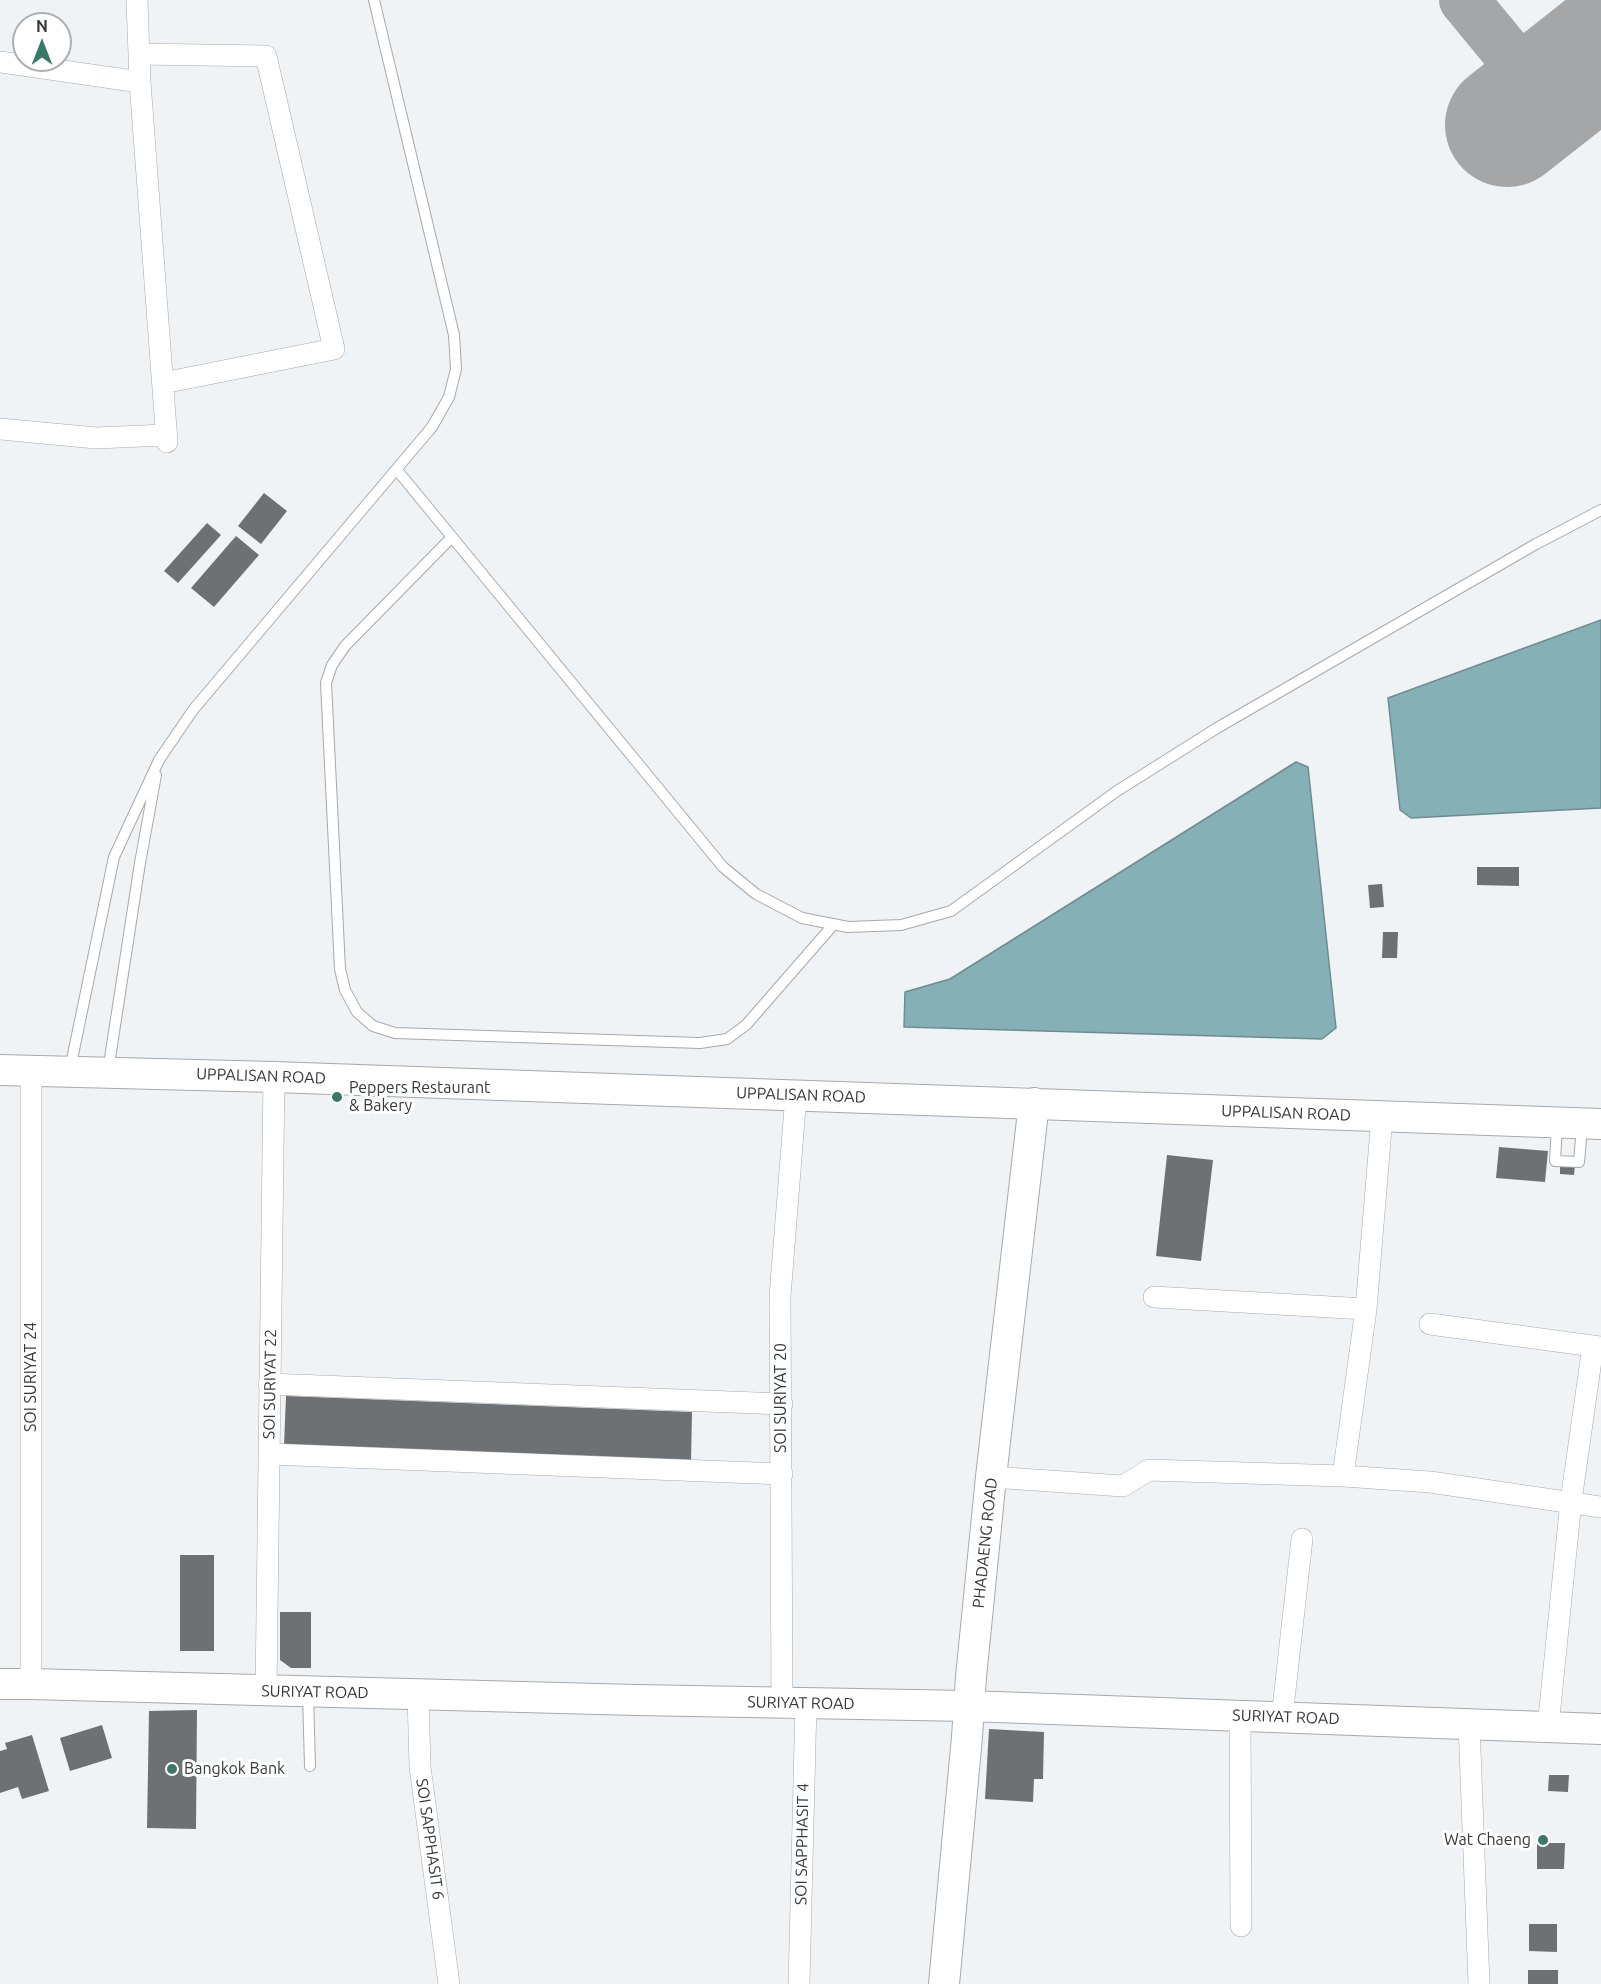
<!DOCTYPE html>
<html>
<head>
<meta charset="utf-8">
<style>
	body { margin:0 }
	#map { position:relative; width:1601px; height:1984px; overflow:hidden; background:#f0f3f6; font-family:Ubuntu,sans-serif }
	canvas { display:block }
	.north { position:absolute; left:12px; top:12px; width:60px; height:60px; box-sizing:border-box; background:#fff; border:2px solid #afafb0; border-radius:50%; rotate:0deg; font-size:16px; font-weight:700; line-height:24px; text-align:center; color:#373839 }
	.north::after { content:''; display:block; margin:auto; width:21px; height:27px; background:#387969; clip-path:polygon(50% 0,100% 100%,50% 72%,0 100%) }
</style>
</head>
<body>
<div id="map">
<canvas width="1601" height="1984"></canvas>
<div class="north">N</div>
</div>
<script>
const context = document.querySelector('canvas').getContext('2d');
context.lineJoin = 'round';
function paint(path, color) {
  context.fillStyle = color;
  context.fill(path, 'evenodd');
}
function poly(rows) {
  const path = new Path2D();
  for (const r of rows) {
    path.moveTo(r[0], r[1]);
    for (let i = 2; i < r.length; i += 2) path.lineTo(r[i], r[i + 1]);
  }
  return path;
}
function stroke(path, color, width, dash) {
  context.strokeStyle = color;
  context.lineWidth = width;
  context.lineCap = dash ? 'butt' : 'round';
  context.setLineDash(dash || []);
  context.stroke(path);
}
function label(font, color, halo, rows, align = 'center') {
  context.font = font + ' Ubuntu,sans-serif';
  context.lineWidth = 6;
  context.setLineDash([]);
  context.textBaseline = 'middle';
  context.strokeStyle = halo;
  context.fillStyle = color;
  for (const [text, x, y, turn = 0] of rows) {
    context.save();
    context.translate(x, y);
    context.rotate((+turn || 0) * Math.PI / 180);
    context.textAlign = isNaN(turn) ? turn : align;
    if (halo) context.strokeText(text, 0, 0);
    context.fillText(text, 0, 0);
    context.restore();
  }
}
const water = poly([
	[1601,620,1601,808,1411,818,1400,810,1388,698,1601,620],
	[1296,762,1308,767,1336,1028,1322,1039,904,1027,905,992,950,979,1296,762]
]);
paint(water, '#85b0b6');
stroke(water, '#6e8c90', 1.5);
stroke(poly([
	[1464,0,1544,97]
]), '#a4a6a8', 50);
stroke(poly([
	[1507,125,1601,51]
]), '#a4a6a8', 124);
paint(poly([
	[264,493,287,511,261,544,238,526],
	[207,523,221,535,178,583,164,571],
	[236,536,259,555,214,607,191,588],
	[1477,867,1519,867,1519,886,1477,885],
	[1382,884,1384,907,1370,908,1368,885],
	[1383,932,1398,932,1397,958,1382,958],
	[1499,1147,1548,1151,1545,1182,1496,1178],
	[1167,1155,1213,1160,1201,1261,1156,1256],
	[1560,1164,1575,1165,1574,1175,1560,1174],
	[286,1396,692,1412,691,1462,284,1446],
	[180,1555,214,1555,214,1651,180,1651],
	[280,1612,311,1612,311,1668,291,1668,280,1660],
	[197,1710,196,1829,147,1828,149,1711],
	[102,1725,112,1758,70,1771,60,1738],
	[989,1729,1044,1732,1043,1779,1034,1779,1033,1802,985,1799],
	[32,1735,49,1791,22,1799,18,1787,0,1793,0,1751,7,1749,5,1743],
	[1549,1775,1569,1775,1568,1792,1548,1791],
	[1537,1843,1565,1843,1564,1869,1537,1869],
	[1529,1924,1557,1924,1557,1952,1529,1951],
	[1528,1970,1558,1970,1558,1984,1528,1984]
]), '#6e7174');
const lane = poly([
	[397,470,723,867,756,894,802,918,848,927,901,925,951,911,1117,791,1217,728,1536,544,1601,510],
	[452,537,345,646,332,665,326,683,340,969,345,990,357,1012,373,1026,395,1033,700,1043,727,1039,746,1025,834,924],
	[70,1069,114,857,159,760,193,710,432,427,449,397,456,369,454,335,374,0],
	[108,1071,140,863,156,775],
	[1557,1126,1555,1161,1579,1162,1582,1127],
	[308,1694,310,1766]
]);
const street = poly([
	[137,0,140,82,167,442],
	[140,54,266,56,334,349,163,383],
	[0,62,140,82],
	[0,429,96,438,166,435],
	[31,1071,31,1684],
	[1154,1297,1366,1309],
	[1430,1324,1601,1347],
	[269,1384,782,1404],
	[269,1454,782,1474],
	[1343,1476,1366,1309,1382,1117],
	[991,1477,1123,1486,1149,1470,1343,1476,1430,1482,1601,1507],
	[266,1691,274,1077],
	[418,1694,420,1767,449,1984],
	[782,1703,780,1296,796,1095],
	[1240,1715,1241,1926],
	[1282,1717,1302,1539],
	[1469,1724,1479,1984],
	[1548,1727,1571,1501,1593,1346],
	[799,1984,806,1703]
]);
const secondary = poly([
	[0,1070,274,1077,1601,1124],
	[0,1684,31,1684,636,1700,969,1706,1601,1729],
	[944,1984,967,1737,971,1677,991,1477,1034,1103]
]);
stroke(lane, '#a6a9ac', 12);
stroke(street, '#a6a9ac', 22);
stroke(secondary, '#a6a9ac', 32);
stroke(lane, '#fff', 10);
stroke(street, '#fff', 21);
stroke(secondary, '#fff', 30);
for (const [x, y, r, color] of [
	[337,1097,6,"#387969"],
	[172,1769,6,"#387969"],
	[1543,1840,6,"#387969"]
]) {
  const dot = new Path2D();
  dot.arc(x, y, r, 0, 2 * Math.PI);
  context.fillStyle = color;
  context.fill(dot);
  stroke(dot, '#fff', 2);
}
label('16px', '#373839', '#fff', [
	["UPPALISAN ROAD",261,1076,2],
	["UPPALISAN ROAD",801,1095,2],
	["UPPALISAN ROAD",1286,1113,2],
	["SOI SURIYAT 24",31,1377,-90],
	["SOI SURIYAT 22",270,1384,-89],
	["SOI SURIYAT 20",781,1398,-90],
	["PHADAENG ROAD",985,1543,-84],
	["SURIYAT ROAD",315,1692,1],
	["SURIYAT ROAD",801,1703,1],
	["SURIYAT ROAD",1286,1717,2],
	["SOI SAPPHASIT 6",430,1839,82],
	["SOI SAPPHASIT 4",802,1844,-89]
]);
label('16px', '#373839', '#fff', [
	["Peppers Restaurant",349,1088],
	["& Bakery",349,1106],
	["Bangkok Bank",184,1769],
	["Wat Chaeng",1531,1840,"right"]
], 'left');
</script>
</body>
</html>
